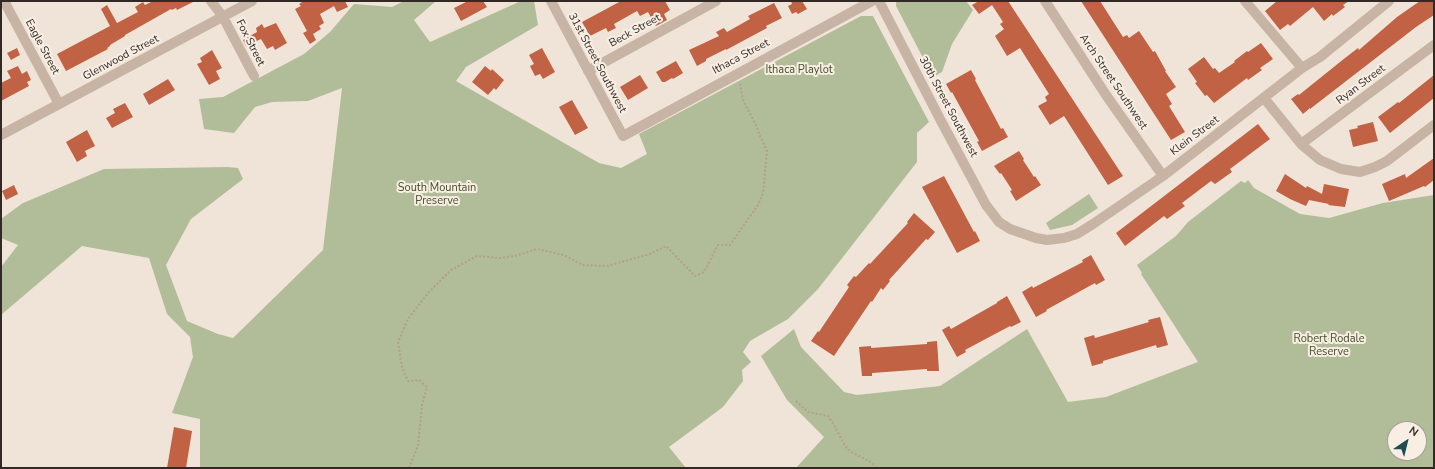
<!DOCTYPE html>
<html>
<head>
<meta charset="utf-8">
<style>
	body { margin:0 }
	#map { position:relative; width:1435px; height:469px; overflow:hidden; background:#efe4d7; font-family:"Nunito Sans",sans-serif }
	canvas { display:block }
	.frame { position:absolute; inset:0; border:2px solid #322925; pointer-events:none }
	.north { position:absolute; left:1387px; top:421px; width:40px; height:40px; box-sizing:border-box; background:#f8eee3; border:1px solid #a99f97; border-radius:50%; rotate:35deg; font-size:11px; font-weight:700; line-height:16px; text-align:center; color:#322925 }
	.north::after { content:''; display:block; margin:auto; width:14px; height:18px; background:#1d4e52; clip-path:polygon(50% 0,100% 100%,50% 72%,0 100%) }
</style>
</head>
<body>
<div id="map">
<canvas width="1435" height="469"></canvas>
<div class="frame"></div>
<div class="north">N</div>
</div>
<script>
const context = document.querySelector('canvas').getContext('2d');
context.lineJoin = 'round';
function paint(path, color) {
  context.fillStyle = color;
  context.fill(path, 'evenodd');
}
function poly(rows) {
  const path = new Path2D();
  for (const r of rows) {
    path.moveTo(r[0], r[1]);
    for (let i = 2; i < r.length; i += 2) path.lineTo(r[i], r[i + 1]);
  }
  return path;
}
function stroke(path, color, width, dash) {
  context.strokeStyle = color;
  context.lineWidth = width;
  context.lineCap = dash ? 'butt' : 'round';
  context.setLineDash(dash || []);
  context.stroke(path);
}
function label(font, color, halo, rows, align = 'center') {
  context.font = font + ' "Nunito Sans",sans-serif';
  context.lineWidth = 4;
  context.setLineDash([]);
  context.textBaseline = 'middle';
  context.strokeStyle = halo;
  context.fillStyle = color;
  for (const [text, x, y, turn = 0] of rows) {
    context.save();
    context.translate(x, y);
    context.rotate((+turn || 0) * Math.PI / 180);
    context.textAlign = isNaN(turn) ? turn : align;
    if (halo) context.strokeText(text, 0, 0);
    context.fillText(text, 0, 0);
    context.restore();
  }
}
paint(poly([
	[404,1,436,1,414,20,430,42,521,1,534,1,538,25,466,67,456,81,599,163,621,168,647,154,639,134,861,16,873,16,929,122,917,133,917,162,818,289,788,319,750,341,743,352,751,362,742,370,743,381,723,407,669,447,686,468,200,468,200,419,172,413,193,357,190,337,167,314,149,258,82,246,1,315,1,267,18,245,1,238,1,219,23,203,104,169,227,167,238,168,243,179,191,219,166,265,187,321,218,334,233,338,323,250,342,88,308,101,272,102,255,107,234,133,204,129,199,99,223,97,304,54,330,32,354,4,392,7],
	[898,1,966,1,973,10,952,44,942,72,933,77,896,6,896,2],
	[1248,180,1254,188,1300,214,1329,218,1383,203,1434,195,1434,468,796,468,824,437,787,400,761,356,794,329,801,347,844,392,857,395,940,386,1027,329,1068,402,1106,397,1198,362,1141,274,1142,273,1137,265,1176,236,1188,222,1241,181,1245,183],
	[1395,429,1419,429,1419,453,1395,453],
	[1089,194,1098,208,1072,225,1050,230,1046,223]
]), '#b1bd98');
paint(poly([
	[153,1,195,1,177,10,176,8,172,10,171,9,125,35,125,36,110,45,110,46,107,48,108,49,66,71,57,54,110,26,101,9,107,5,117,23,138,12,135,7,143,2,145,5],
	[304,1,345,1,348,7,337,12,334,6,320,14,324,23,319,26,321,29,313,34,316,40,310,44,303,33,307,31,295,9,301,6,299,4],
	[468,1,483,1,487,7,461,21,454,8],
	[621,1,665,1,670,10,664,14,667,20,656,26,648,12,640,16,637,11,614,24,616,28,608,32,606,28,590,36,582,22],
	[791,1,802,1,807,9,798,14,796,12,792,14,788,6,792,4],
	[979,1,1008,1,1123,176,1108,185,1064,116,1050,125,1038,106,1047,101,1045,97,1049,94,1020,48,1007,56,995,36,1004,29,1000,24,1003,22,992,5,979,14,972,5],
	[1081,1,1100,1,1123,37,1127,35,1129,38,1139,31,1153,52,1155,51,1166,71,1165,71,1176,87,1166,94,1172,104,1169,106,1185,132,1171,140],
	[1277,1,1349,1,1343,5,1345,7,1333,16,1332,14,1324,21,1313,7,1290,26,1288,24,1280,30,1265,11],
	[1420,1,1434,1,1434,15,1416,27,1310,109,1310,108,1303,114,1291,99,1298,94,1299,95,1345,58,1358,48,1359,50,1397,17],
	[774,3,782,18,766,26,767,28,726,50,726,49,706,59,706,61,697,66,689,50,719,36,716,32,724,28,727,32,750,19,748,16],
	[276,23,287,43,275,50,273,46,267,49,261,39,246,46,243,40,257,32,256,28,262,24,264,28],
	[1261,43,1273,59,1260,68,1262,70,1248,80,1247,78,1214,103,1207,95,1205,96,1195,83,1197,82,1188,69,1204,57,1213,69,1215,68,1219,73,1235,62,1234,61,1247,51,1248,52],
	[17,48,20,55,11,60,7,53],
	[542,48,555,72,543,79,540,74,535,76,530,66,534,64,529,55],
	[212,50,222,68,216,71,220,79,209,85,197,64,202,62,200,58],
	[676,61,683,73,673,79,672,78,665,82,662,82,656,72],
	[18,66,22,74,27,71,31,80,27,82,29,86,1,101,1,83,11,78,7,71],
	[485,66,491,71,492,69,504,80,496,90,494,88,488,95,472,82],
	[971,70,976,79,975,80,1001,129,1003,128,1008,137,982,151,977,142,979,141,952,92,951,93,946,84],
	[640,75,648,88,628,100,620,87],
	[1434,75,1434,98,1390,133,1378,117,1398,102,1399,103],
	[168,79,175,90,149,105,143,94],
	[572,100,588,128,575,135,559,107],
	[125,103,133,117,112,128,106,118,115,113,113,109],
	[1373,122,1378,141,1353,147,1349,130,1358,128,1357,126],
	[1258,124,1270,139,1230,169,1232,172,1215,184,1211,181,1182,203,1185,206,1167,219,1164,216,1125,246,1116,233],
	[87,130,95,146,85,151,87,156,77,162,66,142],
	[1019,151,1024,159,1023,160,1034,177,1035,176,1041,185,1016,201,1010,191,1012,190,1001,173,1000,174,994,166],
	[1434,158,1434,180,1425,187,1424,186,1389,201,1382,184,1405,174,1406,178],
	[1285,174,1306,188,1307,186,1322,194,1324,184,1349,189,1345,207,1328,205,1329,204,1309,200,1306,206,1290,199,1276,191],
	[944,176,974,232,975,231,980,241,957,253,922,187],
	[14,185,18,194,6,200,2,191],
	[914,213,935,232,928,240,926,239,889,280,890,281,883,290,881,288,872,302,871,301,834,356,811,341,818,331,819,332,849,287,847,285,854,276,856,277,869,263,870,264,908,223,907,222],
	[1091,255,1105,280,1096,285,1095,283,1046,310,1047,311,1036,317,1022,292,1032,286,1033,288,1083,262,1082,260],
	[1007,296,1021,322,1011,327,1010,326,965,350,966,352,957,357,942,330,949,326,951,329,997,303,997,302],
	[1160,317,1168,345,1157,348,1156,345,1103,361,1103,363,1092,366,1084,338,1094,335,1095,338,1149,322,1148,320],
	[937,341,939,371,927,371,927,369,872,373,872,376,862,376,859,347,871,346,871,348,927,344,927,342],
	[174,427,192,431,186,468,167,468]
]), '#c16244');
stroke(poly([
	[796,401,808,412,828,416,833,423,845,446,851,452,871,462,876,468],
	[409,468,418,446,422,405,427,387,419,380,408,381,402,367,398,342,408,319,428,293,451,270,477,256,499,258,515,256,537,249,564,255,583,265,607,266,650,254,666,246,695,276,704,272,718,245,730,245,758,205,763,193,767,151,760,136,756,125,743,100,740,84]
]), '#b29e8e', 2, [2, 2]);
stroke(poly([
	[4,1,59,104],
	[211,1,223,17,254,76],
	[551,1,623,136,872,1],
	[879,1,940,119,986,205,999,222,1010,229,1036,238,1047,240,1064,238,1077,234,1093,224,1163,176,1302,68,1320,57,1389,1],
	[1045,1,1106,95,1163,176],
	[1245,1,1302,68],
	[588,71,716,1],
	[1264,98,1302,145,1320,160,1341,169,1360,172,1375,167,1387,161,1434,125],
	[1,135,252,1],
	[1301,144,1434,45]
]), '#c7b4a4', 10);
label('11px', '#322925', '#f8eee3', [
	["Beck Street",635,31,-29],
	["Fox Street",250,43,63],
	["Eagle Street",42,47,62],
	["Ithaca Street",741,57,-28],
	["Glenwood Street",121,58,-28],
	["31st Street Southwest",597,63,62],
	["Arch Street Southwest",1113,82,56],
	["Ryan Street",1361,85,-37],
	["30th Street Southwest",948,107,62],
	["Klein Street",1195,136,-37]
]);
label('11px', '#424f2a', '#f8eee3', [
	["Ithaca Playlot",799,70],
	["South Mountain",437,188],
	["Preserve",437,201],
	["Robert Rodale",1329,339],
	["Reserve",1329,352]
]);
</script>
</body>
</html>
